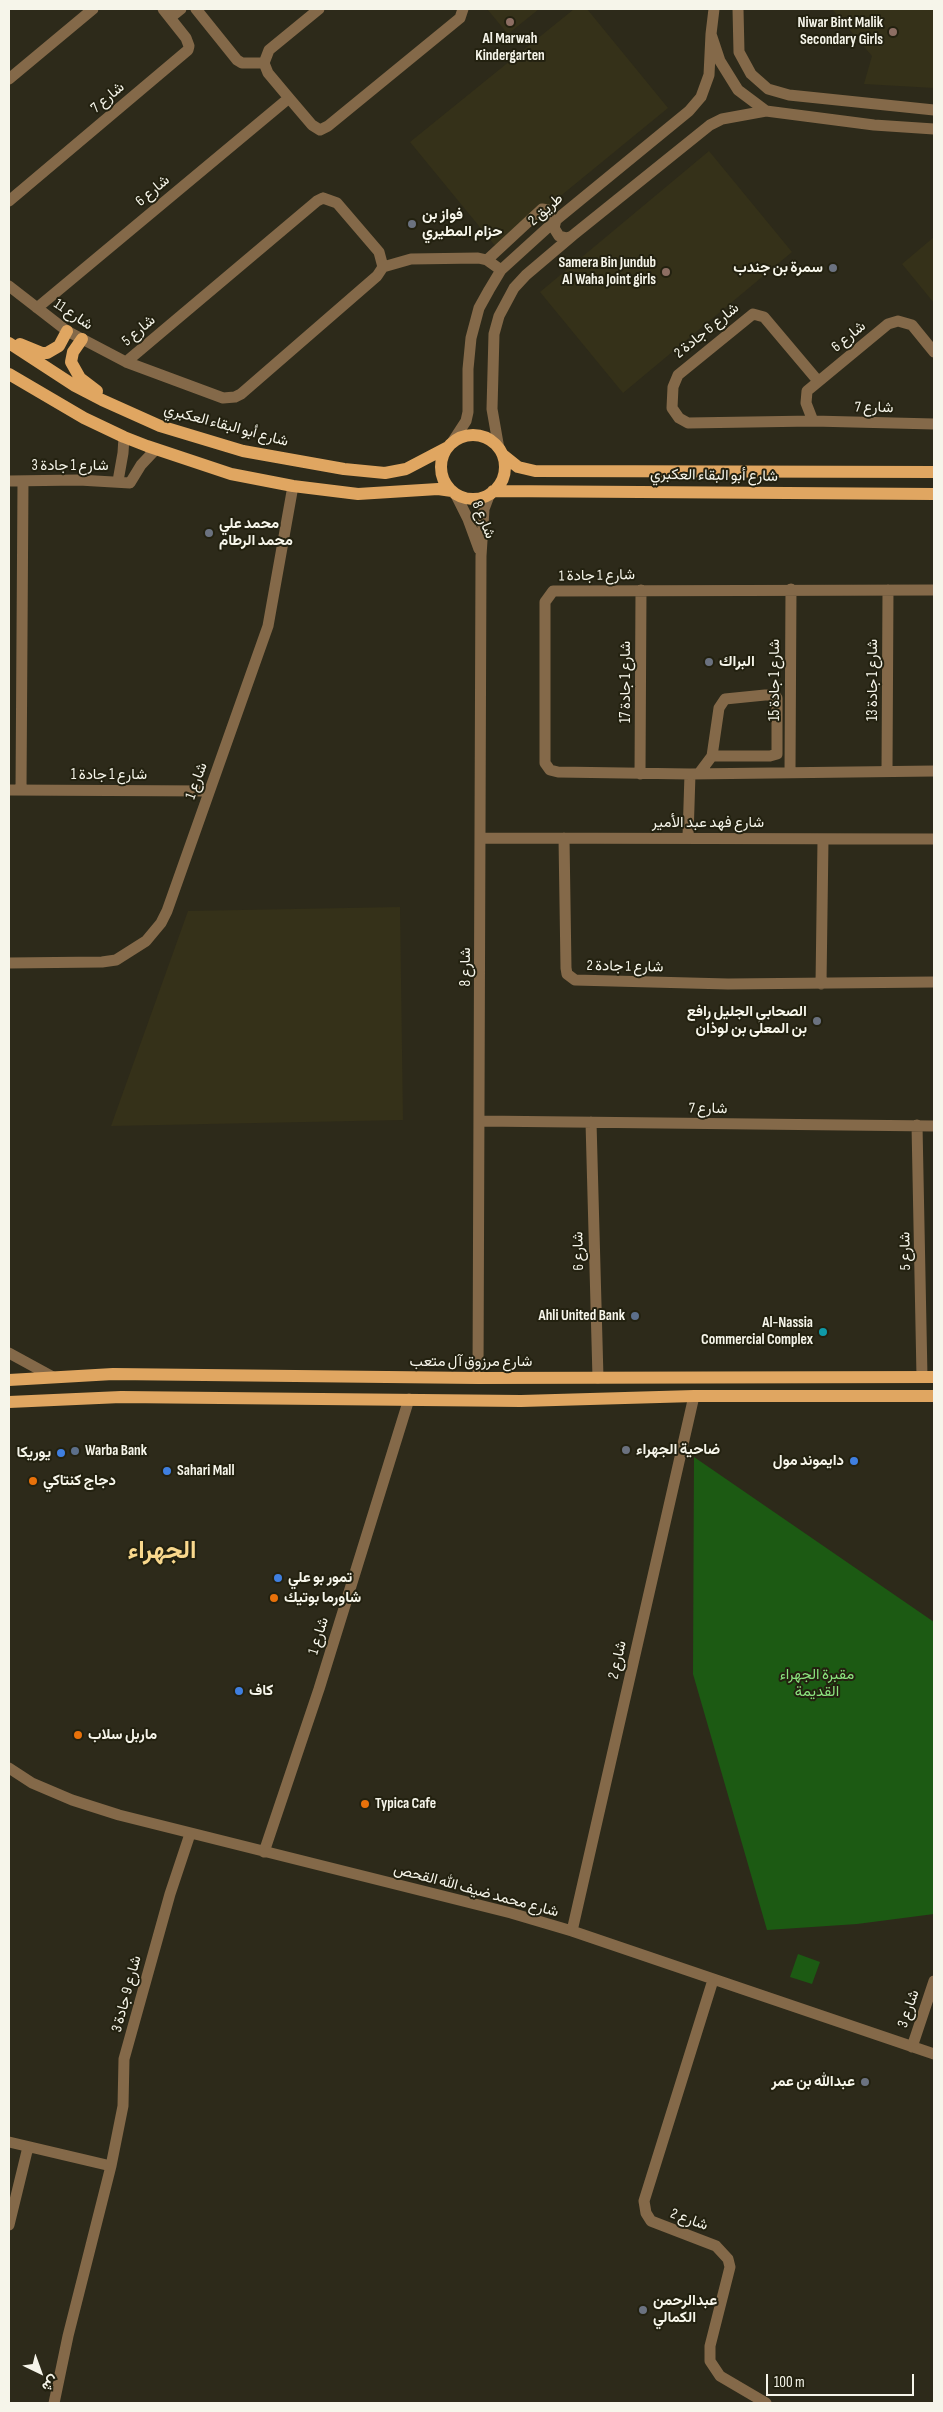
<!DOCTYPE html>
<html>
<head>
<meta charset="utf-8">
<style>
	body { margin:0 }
	#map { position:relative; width:943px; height:2412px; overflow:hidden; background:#2d2a1a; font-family:"Sofia Sans Condensed",Vazirmatn,sans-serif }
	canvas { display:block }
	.frame { position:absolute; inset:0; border:10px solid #f6f5ea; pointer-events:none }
	.north { position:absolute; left:15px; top:2347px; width:50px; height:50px; -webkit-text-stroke:4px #232110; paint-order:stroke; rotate:138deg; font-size:14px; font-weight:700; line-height:20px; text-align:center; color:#f6f5ea }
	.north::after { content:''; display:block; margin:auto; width:18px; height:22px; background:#f6f5ea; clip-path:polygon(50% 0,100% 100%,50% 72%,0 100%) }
	.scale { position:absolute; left:766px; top:2374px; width:148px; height:22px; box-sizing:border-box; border:2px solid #f6f5ea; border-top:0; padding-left:6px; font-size:15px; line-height:18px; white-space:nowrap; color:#f6f5ea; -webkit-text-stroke:4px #232110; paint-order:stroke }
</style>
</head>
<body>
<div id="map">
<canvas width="943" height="2412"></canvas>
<div class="frame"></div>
<div class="north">ش</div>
<div class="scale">100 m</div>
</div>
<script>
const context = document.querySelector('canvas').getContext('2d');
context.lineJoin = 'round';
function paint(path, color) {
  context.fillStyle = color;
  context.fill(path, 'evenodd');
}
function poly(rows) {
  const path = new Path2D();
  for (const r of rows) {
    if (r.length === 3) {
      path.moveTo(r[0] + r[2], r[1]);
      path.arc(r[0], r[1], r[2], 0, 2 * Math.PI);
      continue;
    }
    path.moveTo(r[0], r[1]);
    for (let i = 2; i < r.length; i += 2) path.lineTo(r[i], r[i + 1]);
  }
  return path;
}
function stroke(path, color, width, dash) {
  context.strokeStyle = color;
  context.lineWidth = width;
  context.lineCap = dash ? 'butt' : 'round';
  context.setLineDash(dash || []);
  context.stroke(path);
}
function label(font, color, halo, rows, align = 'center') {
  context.font = font + ' "Sofia Sans Condensed",Vazirmatn,sans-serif';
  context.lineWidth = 4;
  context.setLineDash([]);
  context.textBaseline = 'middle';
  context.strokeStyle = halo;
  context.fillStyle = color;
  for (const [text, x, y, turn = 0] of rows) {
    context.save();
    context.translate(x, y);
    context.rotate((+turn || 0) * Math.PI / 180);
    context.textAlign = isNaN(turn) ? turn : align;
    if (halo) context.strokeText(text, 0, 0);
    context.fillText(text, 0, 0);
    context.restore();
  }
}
paint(poly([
	[487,9,539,9,508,34],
	[574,9,587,9,668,108,497,248,410,142],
	[832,9,934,9,934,88,864,84,872,56],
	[709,151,792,252,623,393,540,292],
	[934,237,934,303,902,264],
	[400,907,403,1120,111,1126,188,911]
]), '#353119');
paint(poly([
	[694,1457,934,1622,934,1914,857,1924,767,1930,693,1674],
	[798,1954,820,1962,812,1984,790,1977]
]), '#1c5a13');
stroke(poly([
	[196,9,237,60,242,63,264,63],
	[319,9,269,50,264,63,268,73,289,98,312,125,320,130,328,126,460,18,463,9],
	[714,9,711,34,720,61,738,90,766,111,874,125,934,129],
	[738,9,739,52,751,74,768,89,789,95,934,110],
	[171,17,181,9],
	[9,79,93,9],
	[323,198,337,203,379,252,383,267,377,276,241,394,235,397,223,398,126,362,317,201,323,198],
	[9,201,188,50,189,46,186,38,163,9],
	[487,260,542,209,548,210,556,220,554,228,559,236,567,238,572,236],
	[383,267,411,259,478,258,487,260,501,270],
	[9,286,67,331,126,362],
	[37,308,289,98],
	[818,381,764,317,753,314,678,375,673,387,672,408,679,418,688,423,813,421,934,424],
	[813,421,806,403,807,391,888,324,898,321,912,325,934,352],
	[453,441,466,421,468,412,468,369,471,338,479,308,489,290,501,270,556,220,689,111,701,97,709,75,711,34],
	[499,449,492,409,494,334,499,316,514,288,526,275,572,236,710,125,722,119,766,111],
	[9,481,79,480,130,483,141,465,156,449],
	[118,481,123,453,124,437],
	[456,495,468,519,479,549],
	[934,590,553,591,545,602,545,763,550,770,558,772,690,774,934,771],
	[887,770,888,590],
	[790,771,791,589],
	[700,772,712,756,719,708,725,699,765,695,774,695,777,698,777,754,770,756,712,756],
	[640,774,641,590],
	[9,790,209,791],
	[21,790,23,481],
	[688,837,690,774],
	[481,838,934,839],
	[564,838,566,968,567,974,575,980,728,984,934,982],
	[9,963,102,962,116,960,146,941,161,923,167,911,268,626,293,486],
	[821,984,823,840],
	[480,1121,934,1126],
	[591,1122,598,1378],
	[917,1125,922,1377],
	[9,1353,53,1377],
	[478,1378,481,556,484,509,490,493],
	[9,1768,32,1783,72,1800,119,1815,511,1913,572,1931,934,2054],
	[264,1852,319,1689,409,1399],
	[572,1931,694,1396],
	[713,1980,644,2201,646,2213,651,2221,716,2246,728,2259,730,2267,710,2346,710,2361,720,2376,766,2403],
	[912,2047,934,1981],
	[9,2142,111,2166],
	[9,2225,28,2147],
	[54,2403,68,2336,111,2166,123,2106,124,2059,170,1894,190,1834]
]), '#846949', 11);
stroke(poly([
	[82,339,73,352,71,362,80,378,97,391],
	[9,343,75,386,102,400,160,426,243,451,344,469,385,473,406,469,448,447],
	[20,344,42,353,47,353,59,346,67,331],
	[9,374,84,418,124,437,147,446,231,474,293,486,358,494,438,489,452,491],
	[473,467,32],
	[503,455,518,467,535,471,934,472],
	[493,491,934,494],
	[9,1380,113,1374,478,1378,934,1377],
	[9,1402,121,1397,521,1401,694,1396,934,1396]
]), '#e0a661', 12);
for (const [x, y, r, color] of [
	[510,22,5,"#8d6e63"],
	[893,32,5,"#8d6e63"],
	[412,224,5,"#6b7280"],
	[833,268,5,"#6b7280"],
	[666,272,5,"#8d6e63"],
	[209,533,5,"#6b7280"],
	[709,662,5,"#6b7280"],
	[817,1021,5,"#6b7280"],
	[635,1316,5,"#5c6f8a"],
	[823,1332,5,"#0f9aa8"],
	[626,1450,5,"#6b7280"],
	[75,1451,5,"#5c6f8a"],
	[61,1453,5,"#3f7fe0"],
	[854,1461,5,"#3f7fe0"],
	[167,1471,5,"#3f7fe0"],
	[33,1481,5,"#e8710a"],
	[278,1578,5,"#3f7fe0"],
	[274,1598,5,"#e8710a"],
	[239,1691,5,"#3f7fe0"],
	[78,1735,5,"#e8710a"],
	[365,1804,5,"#e8710a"],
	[865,2082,5,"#6b7280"],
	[643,2310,5,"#6b7280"]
]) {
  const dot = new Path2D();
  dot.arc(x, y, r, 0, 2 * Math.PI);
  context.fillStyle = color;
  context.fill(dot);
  stroke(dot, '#232110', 2);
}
label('bold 15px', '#f6f5ea', '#232110', [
	["Niwar Bint Malik",883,23,"right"],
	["Secondary Girls",883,40,"right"],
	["Al Marwah",510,39,"center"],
	["Kindergarten",510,56,"center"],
	["فواز بن",422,215],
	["حزام المطيري",422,232],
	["Samera Bin Jundub",656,263,"right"],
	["Al Waha Joint girls",656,280,"right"],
	["سمرة بن جندب",823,268,"right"],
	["محمد علي",219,524],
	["محمد الرطام",219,541],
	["البراك",719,662],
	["الصحابي الجليل رافع",807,1012,"right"],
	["بن المعلى بن لوذان",807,1029,"right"],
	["Ahli United Bank",625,1316,"right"],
	["Al-Nassia",813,1323,"right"],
	["Commercial Complex",813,1340,"right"],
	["ضاحية الجهراء",636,1450],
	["Warba Bank",85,1451],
	["يوريكا",51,1453,"right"],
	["دايموند مول",844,1461,"right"],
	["Sahari Mall",177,1471],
	["دجاج كنتاكي",43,1481],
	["تمور بو علي",288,1578],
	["شاورما بوتيك",284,1598],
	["كاف",249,1691],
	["ماربل سلاب",88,1735],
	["Typica Cafe",375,1804],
	["عبدالله بن عمر",855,2082,"right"],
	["عبدالرحمن",653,2301],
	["الكمالي",653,2318]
], 'left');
label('15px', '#f6f5ea', '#232110', [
	["شارع 7",108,98,-40],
	["شارع 6",153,191,-40],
	["طريق 2",546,210,-41],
	["شارع 11",73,315,34],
	["شارع 5",139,331,-40],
	["شارع 6 جادة 2",707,331,-39],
	["شارع 6",849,337,-39],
	["شارع 7",874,408,1],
	["شارع أبو البقاء العكبري",226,426,15],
	["شارع 1 جادة 3",70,466],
	["شارع أبو البقاء العكبري",714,476,1],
	["شارع 8",483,520,68],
	["شارع 1 جادة 1",597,576,-1],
	["شارع 1 جادة 15",775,680,-90],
	["شارع 1 جادة 13",873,680,-90],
	["شارع 1 جادة 17",626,682,-90],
	["شارع 1 جادة 1",109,775],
	["شارع 1",197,781,-70],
	["شارع فهد عبد الأمير",708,823],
	["شارع 8",466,967,-90],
	["شارع 1 جادة 2",625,967,1],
	["شارع 7",708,1109,1],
	["شارع 6",579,1251,-91],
	["شارع 5",906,1251,-91],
	["شارع مرزوق آل متعب",471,1362],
	["شارع 1",319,1636,-73],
	["شارع 2",618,1660,-77],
	["شارع محمد ضيف الله القحص",476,1891,15],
	["شارع 9 جادة 3",127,1994,-75],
	["شارع 3",909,2009,-71],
	["شارع 2",689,2220,20]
]);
label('15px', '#8ce47f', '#232110', [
	["مقبرة الجهراء",817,1675],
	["القديمة",817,1692]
]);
label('bold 25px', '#f9d88d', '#232110', [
	["الجهراء",162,1552]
]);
</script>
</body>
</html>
